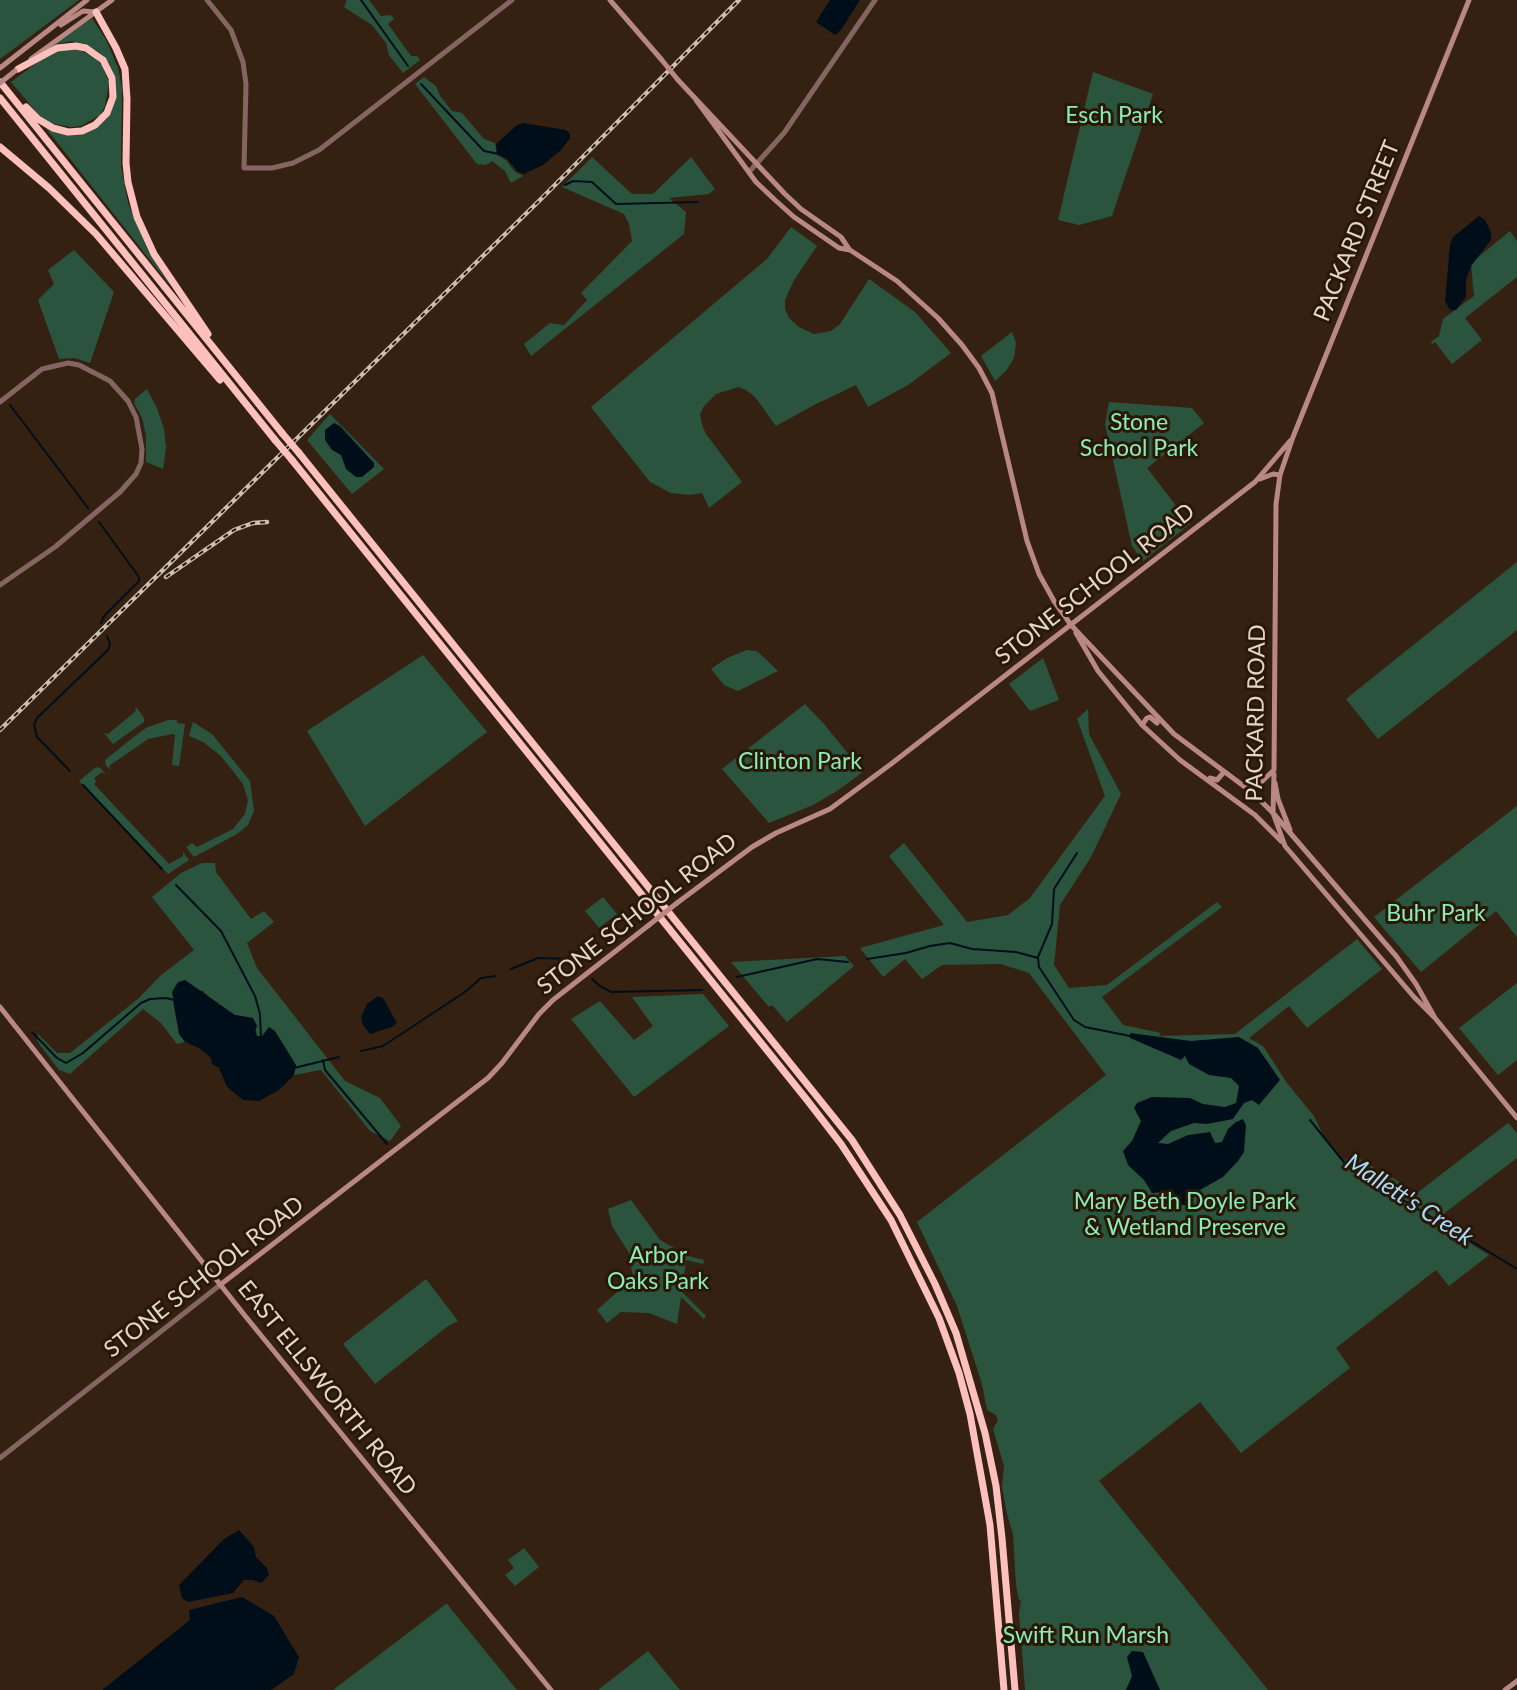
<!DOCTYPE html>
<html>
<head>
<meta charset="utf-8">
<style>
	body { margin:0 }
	canvas { display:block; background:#342111 }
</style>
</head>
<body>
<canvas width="1517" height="1690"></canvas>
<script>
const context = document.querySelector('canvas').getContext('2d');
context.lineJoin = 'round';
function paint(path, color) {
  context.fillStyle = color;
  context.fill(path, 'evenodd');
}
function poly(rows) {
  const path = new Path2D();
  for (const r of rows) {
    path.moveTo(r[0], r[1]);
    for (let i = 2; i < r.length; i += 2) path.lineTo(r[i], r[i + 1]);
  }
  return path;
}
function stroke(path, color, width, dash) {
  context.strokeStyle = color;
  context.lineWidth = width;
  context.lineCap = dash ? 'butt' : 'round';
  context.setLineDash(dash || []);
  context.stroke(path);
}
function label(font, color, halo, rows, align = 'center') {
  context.font = font + ' Lato,sans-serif';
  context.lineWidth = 6;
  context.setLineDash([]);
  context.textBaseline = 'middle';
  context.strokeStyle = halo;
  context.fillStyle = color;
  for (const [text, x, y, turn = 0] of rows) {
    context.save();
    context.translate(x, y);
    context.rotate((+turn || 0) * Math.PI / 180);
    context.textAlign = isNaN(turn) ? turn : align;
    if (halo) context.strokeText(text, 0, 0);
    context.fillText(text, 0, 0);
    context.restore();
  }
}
paint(poly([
	[0,0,79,0,0,59],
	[347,0,369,0,381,16,391,15,394,19,388,24,411,56,417,56,420,60,403,73,389,55,386,43,372,25,344,7],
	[92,18,106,40,118,68,122,88,121,166,128,203,148,251,173,289,45,127,66,135,83,134,113,106,116,79,109,63,99,52,86,44,72,41,55,44],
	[63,49,77,49,95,57,102,66,109,82,105,106,100,115,81,126,71,127,50,123,38,114,11,82,47,55],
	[1093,72,1153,94,1112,216,1079,225,1058,220],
	[424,77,436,86,440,96,452,111,462,113,484,139,495,143,497,155,506,160,515,172,523,176,511,183,505,171,492,161,486,165,477,164,415,84],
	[592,157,632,194,653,194,691,157,715,189,709,194,669,198,686,212,684,234,531,356,524,344,550,323,564,325,587,300,581,293,632,241,629,224,624,214,562,187],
	[791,227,817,246,794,280,785,300,785,309,789,318,799,327,814,334,831,331,840,324,869,279,915,312,951,353,908,385,868,407,856,385,816,404,776,426,755,397,746,390,738,387,716,394,704,406,700,414,702,425,706,434,742,482,709,508,702,493,690,495,671,493,650,482,591,407,767,259],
	[1510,231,1517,241,1517,277,1465,318,1482,340,1452,364,1435,342,1432,344,1431,342,1439,336,1443,319,1474,296,1471,263],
	[74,250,114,292,90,363,74,358,59,359,38,300,54,284,48,270],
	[1012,332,1016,343,1014,358,1006,371,995,381,981,356],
	[147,389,157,408,164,429,166,448,163,469,146,462,146,435,142,418,134,403,135,399],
	[1109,402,1192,408,1204,423,1147,468,1190,524,1143,561,1132,546,1105,424],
	[330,414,384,469,352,494,307,440],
	[1517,562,1517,630,1378,739,1346,699],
	[747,650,757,651,778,671,738,691,724,685,711,669,727,658],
	[423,655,487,732,365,826,307,731],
	[1043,658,1059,700,1030,711,1009,684],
	[805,704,824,724,863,772,837,791,813,805,769,823,722,769],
	[135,708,137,708,144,718,144,722,113,744,104,733,108,734,136,711],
	[1088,709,1089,734,1121,794,1091,857,1060,905,1054,965,1069,988,1107,985,1217,902,1222,907,1102,997,1123,1025,1161,1033,1159,1036,1235,1034,1357,939,1382,969,1307,1028,1289,1006,1249,1038,1263,1046,1287,1083,1314,1116,1323,1135,1344,1161,1355,1153,1360,1160,1373,1167,1374,1174,1379,1179,1384,1180,1393,1178,1417,1193,1508,1123,1517,1133,1517,1158,1434,1221,1489,1255,1449,1286,1436,1270,1336,1348,1350,1368,1241,1453,1200,1402,1099,1481,1268,1690,1025,1690,1019,1613,1021,1601,1019,1600,1016,1585,1013,1534,1007,1514,1002,1487,1004,1466,993,1429,998,1420,996,1415,987,1410,982,1384,957,1306,917,1222,1106,1075,1029,973,1001,964,942,965,922,979,905,959,883,977,860,948,944,925,889,856,904,843,967,922,1008,915,1030,898,1105,796,1077,719],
	[168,720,177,720,177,723,185,724,179,766,172,765,175,735,173,734,148,739,109,766,111,770,106,766,105,760,135,736,146,728],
	[193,722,212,734,250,781,254,811,248,825,237,834,194,857,186,847,192,843,197,847,233,829,245,814,248,800,243,784,221,756,203,742,189,736],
	[96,767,100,768,106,774,102,772,94,778,96,782,94,784,169,864,183,856,183,852,189,860,168,874,79,781],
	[1517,806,1517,937,1496,911,1421,972,1374,917],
	[202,863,215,863,216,872,251,919,264,911,274,922,247,943,257,968,345,1081,380,1098,401,1126,390,1141,370,1131,321,1070,294,1075,296,1065,291,1060,284,1045,257,1036,253,1018,235,1015,213,1002,202,990,173,1003,179,1033,185,1042,177,1044,161,1023,143,1009,70,1074,59,1070,37,1041,38,1034,57,1053,70,1053,139,998,160,976,194,950,152,897,181,873],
	[603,897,617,914,599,928,585,911],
	[845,956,854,966,787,1022,772,1005,769,1007,731,962],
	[1517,983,1517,1060,1498,1075,1459,1028],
	[703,994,729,1026,634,1097,571,1019,600,1001,634,1040,653,1026,632,997],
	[631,1200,660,1240,688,1256,704,1260,703,1264,686,1260,682,1292,706,1316,704,1319,681,1297,677,1324,649,1313,621,1312,607,1323,597,1310,633,1278,629,1253,612,1226,608,1209],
	[426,1279,458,1321,448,1326,375,1384,343,1344],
	[524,1548,539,1567,515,1586,505,1575,514,1568,508,1560],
	[447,1604,517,1690,333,1690,446,1604],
	[648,1651,680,1690,598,1690]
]), '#2b543f');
paint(poly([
	[830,0,860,0,841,30,835,35,816,22],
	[523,123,566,130,570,134,570,138,561,150,543,165,524,174,517,171,507,159,497,154,496,144,517,125],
	[1479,216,1485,220,1491,232,1491,240,1471,266,1466,280,1466,297,1456,310,1450,310,1445,301,1450,244,1453,237],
	[334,423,340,426,374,463,374,467,362,477,356,477,346,469,341,455,332,450,325,440,325,430],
	[185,980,235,1015,253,1018,257,1026,255,1032,257,1036,262,1036,269,1027,275,1031,296,1065,294,1075,279,1090,259,1101,243,1100,227,1087,219,1068,212,1064,211,1058,199,1048,185,1042,179,1034,172,992,178,982],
	[378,996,383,998,397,1023,392,1027,370,1034,363,1025,361,1017,367,1004],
	[1130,1033,1191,1041,1239,1037,1258,1048,1280,1080,1259,1105,1252,1100,1244,1103,1233,1119,1207,1124,1194,1123,1171,1131,1158,1143,1168,1144,1188,1135,1210,1132,1215,1143,1222,1142,1228,1129,1236,1122,1243,1119,1246,1125,1244,1152,1238,1161,1223,1177,1200,1190,1187,1205,1181,1205,1174,1197,1165,1192,1152,1193,1144,1180,1128,1165,1123,1151,1132,1141,1141,1121,1134,1108,1137,1103,1152,1097,1190,1098,1203,1104,1225,1107,1236,1103,1239,1086,1231,1078,1209,1075,1189,1064,1185,1056,1181,1060,1130,1038],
	[239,1530,254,1547,256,1557,267,1568,269,1575,261,1583,252,1580,244,1580,233,1593,188,1602,182,1598,179,1585,224,1539],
	[242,1597,274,1616,299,1657,294,1674,271,1690,102,1690,190,1620,189,1610],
	[1132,1651,1143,1652,1160,1690,1126,1690,1132,1676,1127,1657]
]), '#000e19');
stroke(poly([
	[361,0,408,66],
	[421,84,484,151,499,154],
	[565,185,573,181,592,182,616,204,698,202],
	[10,405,88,508],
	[99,522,139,577,139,581,104,616,101,623],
	[70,771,37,737,34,725,37,718,108,650,110,644,107,636],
	[83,785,162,869],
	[176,885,221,931,255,996,260,1014,261,1037],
	[1038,957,1052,924,1054,889,1077,853],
	[1038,958,1039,967,1074,1020,1085,1027,1130,1036],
	[867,959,906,953,930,946,950,943,972,949,1016,952,1038,958],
	[511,969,538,958,574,959,583,966],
	[737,977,817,959,848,962],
	[592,979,600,986,611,992,702,990],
	[32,1032,57,1058,66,1063,83,1053,141,1003,150,999,166,998,174,1000],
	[361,1051,383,1046,465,992,481,978,496,976],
	[323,1060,325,1070,387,1144],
	[294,1068,339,1057],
	[1310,1120,1347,1166,1517,1269]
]), '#000e19', 2);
stroke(poly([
	[207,0,231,30,243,62,246,84,244,168,272,168,293,163,319,150,512,0],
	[749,172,784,133,875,0],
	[0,402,42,369,68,363,79,365,110,381,128,401,136,417,142,449,141,463,136,474,120,492,55,547,0,585],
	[0,1458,220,1285]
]), '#846562', 5);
stroke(poly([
	[610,0,661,59],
	[61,25,83,11,96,12],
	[31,59,112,0],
	[0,68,87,0],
	[678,80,785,194,801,209,841,237,849,249],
	[696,100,756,182,775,200,794,217,839,248,850,250,897,281,938,318,962,345,979,368,992,393,1027,541,1039,574,1054,601,1071,625,1174,734,1253,793,1273,813,1396,956,1416,984,1435,1018],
	[1260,479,1273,474,1280,475],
	[1076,633,1098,671,1142,725,1180,760,1255,815,1281,841],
	[1142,725,1147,718,1150,717,1157,723],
	[1274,774,1273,813,1285,846,1414,997,1435,1018,1517,1118],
	[1210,778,1217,780,1224,772],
	[1275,783,1278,799,1290,830],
	[1245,786,1257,786,1274,770,1276,504,1280,475,1293,437,1469,0],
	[677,903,752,847,776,833,830,809,891,764,1255,482,1290,441],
	[0,1007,246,1317,551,1690],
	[220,1285,488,1078,502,1063,539,1014,553,1000,649,925],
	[1505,1690,1517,1681]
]), '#b98884', 5);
stroke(poly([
	[96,12,116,48,125,69,127,99,126,163,128,182,137,217,154,254,208,334],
	[18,69,57,48,76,46,86,48,103,60,112,78,113,97,107,113,95,125,82,131,68,132,53,128,38,119,26,107],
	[0,82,282,433],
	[0,98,275,440],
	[0,147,49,188,96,234,220,380],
	[299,453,852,1140,900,1215,935,1284,956,1333,985,1433,996,1486,1002,1538,1015,1690],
	[292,460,807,1100,841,1144,891,1220,939,1318,959,1373,970,1414,990,1525,1004,1690]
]), '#fec0bc', 7);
const rail = poly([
	[166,577,234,530,253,523,267,522],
	[0,730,543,197,739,0]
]);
stroke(rail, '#cbbeb2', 4.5);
stroke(rail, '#2a1807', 2, [5]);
stroke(poly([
	[661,59,678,80],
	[0,83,15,71],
	[649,925,677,903]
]), '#b98884', 5);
stroke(poly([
	[282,433,299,453],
	[275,440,292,460]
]), '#fec0bc', 7);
label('23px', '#89edb9', '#2a1807', [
	["Esch Park",1114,116],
	["Stone",1139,423],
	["School Park",1139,449],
	["Clinton Park",800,762],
	["Buhr Park",1436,914],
	["Mary Beth Doyle Park",1185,1202],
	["& Wetland Preserve",1185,1228],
	["Arbor",658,1256],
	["Oaks Park",658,1282],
	["Swift Run Marsh",1086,1636]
]);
label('23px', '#e3d7cc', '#2a1807', [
	["PACKARD STREET",1357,231,-68],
	["STONE SCHOOL ROAD",1095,584,-38],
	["PACKARD ROAD",1256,713,-89],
	["STONE SCHOOL ROAD",637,914,-38],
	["STONE SCHOOL ROAD",204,1277,-38],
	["EAST ELLSWORTH ROAD",327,1388,51]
]);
label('italic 24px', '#a6dcfd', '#2a1807', [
	["Mallett's Creek",1409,1200,33]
]);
</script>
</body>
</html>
